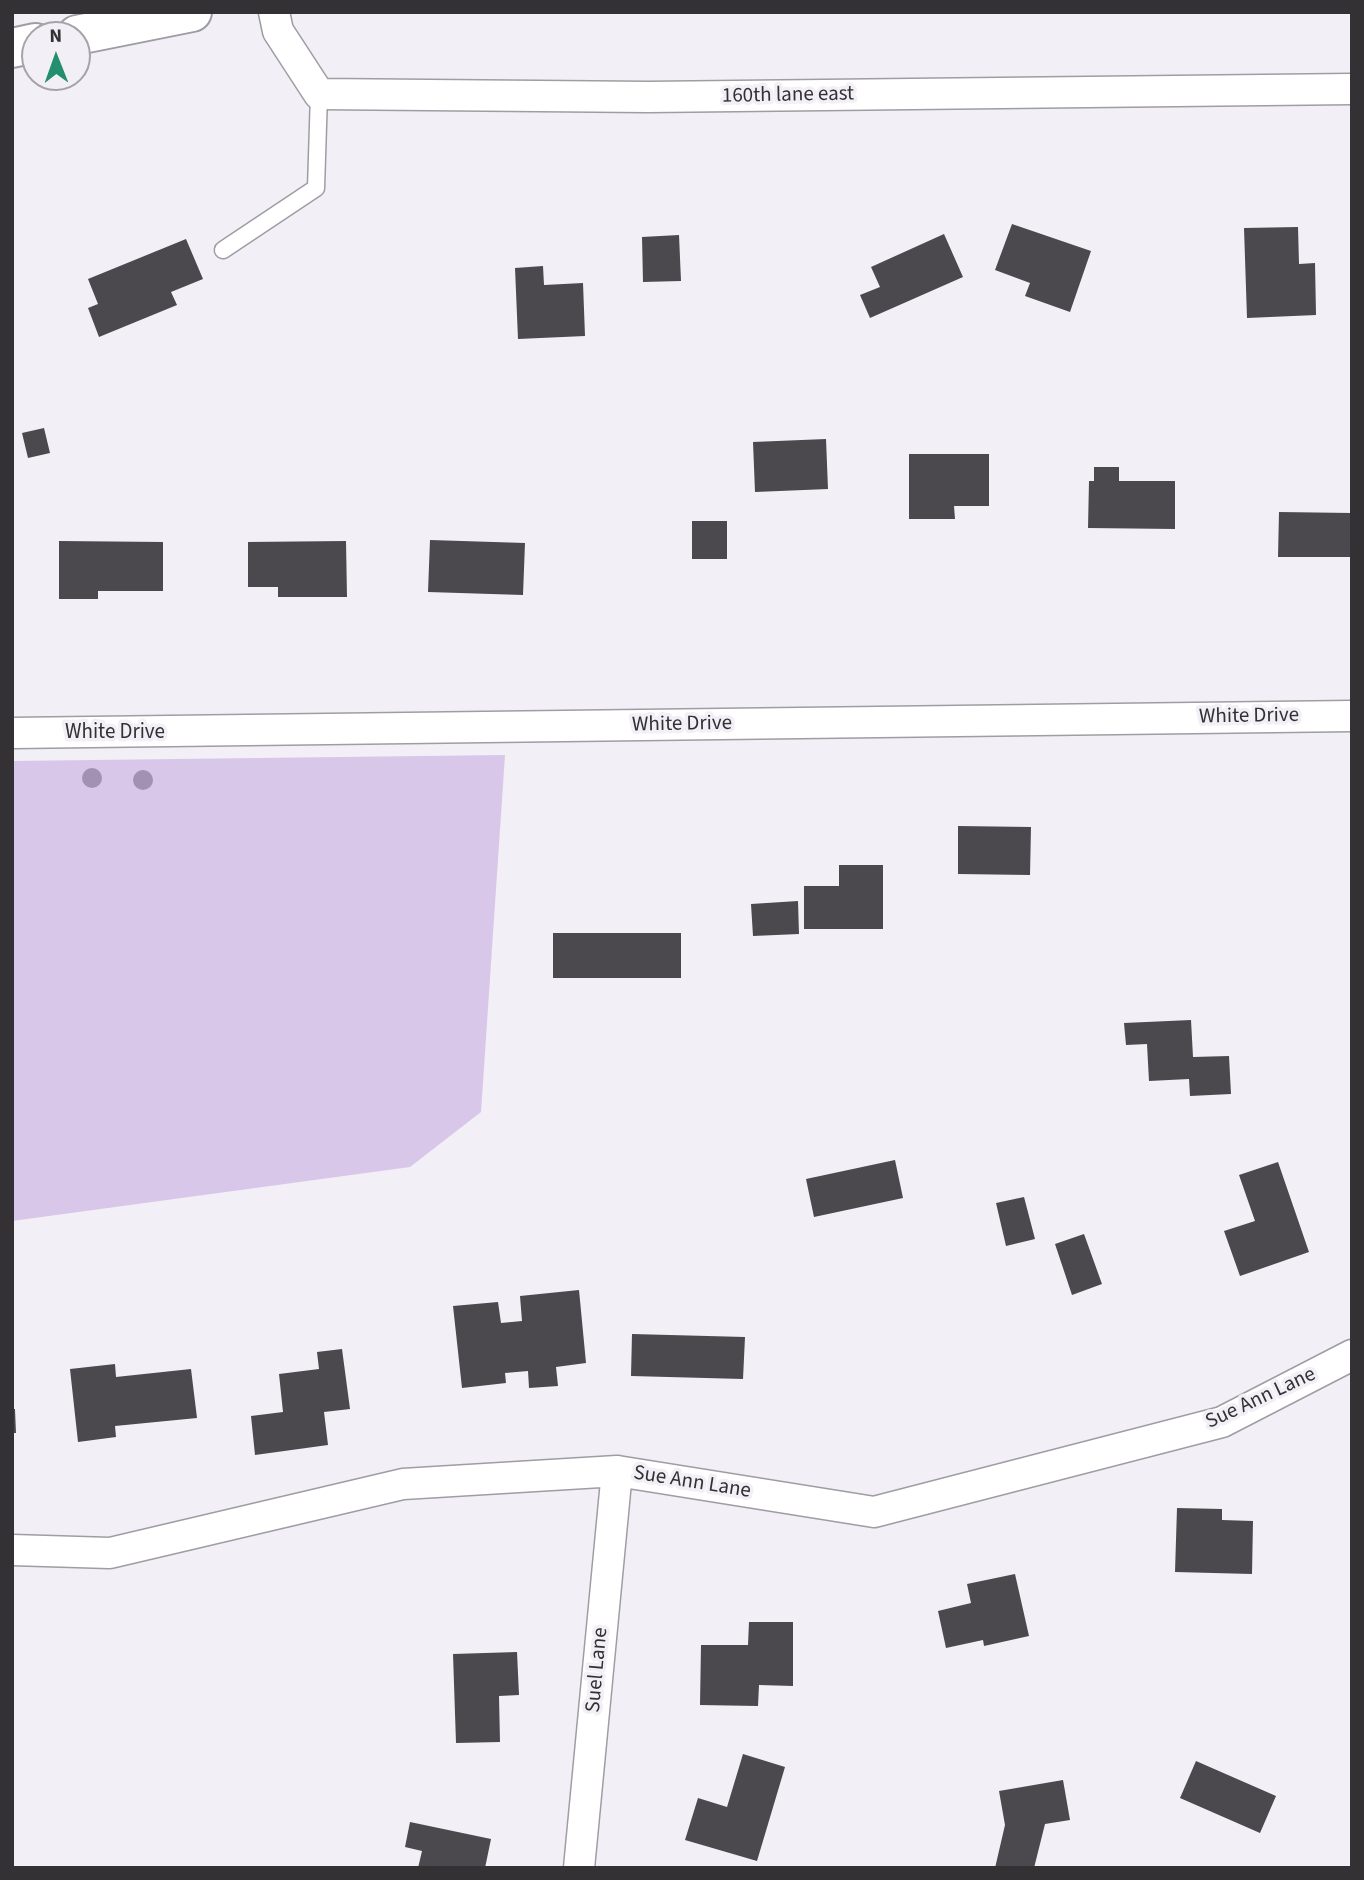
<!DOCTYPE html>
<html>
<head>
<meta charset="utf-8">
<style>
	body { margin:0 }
	#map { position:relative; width:1364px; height:1880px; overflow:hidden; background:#f2eff6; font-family:"Source Sans 3",sans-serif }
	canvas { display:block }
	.frame { position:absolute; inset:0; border:14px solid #333134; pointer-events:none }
	.north { position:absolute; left:21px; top:21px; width:70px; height:70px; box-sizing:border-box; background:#f2eff6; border:2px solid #a6a3a8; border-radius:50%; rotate:359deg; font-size:19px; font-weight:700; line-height:28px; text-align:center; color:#333134 }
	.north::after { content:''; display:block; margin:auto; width:24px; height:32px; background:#238f6d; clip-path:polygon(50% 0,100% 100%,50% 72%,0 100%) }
</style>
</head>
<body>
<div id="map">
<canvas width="1364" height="1880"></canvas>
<div class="frame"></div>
<div class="north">N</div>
</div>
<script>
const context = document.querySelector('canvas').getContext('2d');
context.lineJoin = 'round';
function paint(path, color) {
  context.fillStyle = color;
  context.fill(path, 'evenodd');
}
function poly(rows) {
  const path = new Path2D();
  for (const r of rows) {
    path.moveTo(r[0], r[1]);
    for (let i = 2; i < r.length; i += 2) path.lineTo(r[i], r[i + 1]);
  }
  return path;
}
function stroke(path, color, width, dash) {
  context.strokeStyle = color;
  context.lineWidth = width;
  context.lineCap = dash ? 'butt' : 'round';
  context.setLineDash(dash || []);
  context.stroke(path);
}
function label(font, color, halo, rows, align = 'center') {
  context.font = font + ' "Source Sans 3",sans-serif';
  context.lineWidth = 7;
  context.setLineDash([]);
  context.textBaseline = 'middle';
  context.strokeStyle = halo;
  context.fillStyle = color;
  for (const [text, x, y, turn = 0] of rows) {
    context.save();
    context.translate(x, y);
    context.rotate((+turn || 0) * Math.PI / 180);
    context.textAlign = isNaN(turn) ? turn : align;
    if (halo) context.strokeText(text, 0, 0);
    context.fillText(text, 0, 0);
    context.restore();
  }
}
paint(poly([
	[505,755,481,1112,410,1167,12,1221,12,761]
]), '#d8c7e9');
paint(poly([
	[1012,224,1091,251,1070,312,1025,296,1030,283,995,270],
	[1298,227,1299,264,1315,263,1316,315,1247,318,1244,228],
	[944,234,963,277,870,318,860,295,880,287,871,267],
	[679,235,681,281,643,282,642,237],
	[186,239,203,279,171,292,177,305,99,337,88,308,98,304,88,279],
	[543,266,544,285,583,283,585,336,518,339,515,268],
	[44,428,50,453,28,458,22,433],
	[826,439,828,489,755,492,753,442],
	[909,454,989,454,989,506,954,506,955,519,909,519],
	[1094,467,1119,467,1119,481,1175,481,1175,529,1088,528,1089,481,1094,481],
	[1279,512,1352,513,1352,557,1278,557],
	[692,521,727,521,727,559,692,559],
	[430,540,525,543,523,595,428,592],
	[59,541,163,542,163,591,98,591,98,599,59,599],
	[346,541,347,597,278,597,278,587,248,587,248,542],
	[958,826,1031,827,1030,875,958,874],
	[839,865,883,865,883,929,804,929,804,886,839,886],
	[798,901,799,934,753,936,751,904],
	[553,933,681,933,681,978,553,978],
	[1191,1020,1193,1057,1229,1056,1231,1094,1190,1096,1189,1079,1149,1081,1147,1044,1126,1045,1124,1023],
	[895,1160,903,1198,814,1217,806,1179],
	[1278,1162,1309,1252,1240,1276,1224,1231,1255,1221,1239,1175],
	[1024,1197,1035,1239,1006,1246,996,1203],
	[1084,1234,1102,1284,1072,1295,1055,1244],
	[579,1290,586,1363,556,1367,558,1386,529,1388,528,1371,505,1373,506,1383,462,1388,453,1306,498,1302,501,1323,522,1321,520,1296],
	[632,1334,745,1337,743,1379,631,1376],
	[342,1349,350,1409,324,1412,328,1445,255,1455,251,1416,283,1412,279,1374,319,1369,317,1352],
	[115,1364,116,1377,191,1369,197,1418,115,1426,116,1437,78,1442,70,1369],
	[12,1409,15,1409,16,1433,12,1433],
	[1177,1508,1222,1509,1222,1520,1253,1521,1252,1574,1175,1572],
	[1015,1574,1029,1636,984,1646,983,1640,946,1648,938,1611,971,1603,967,1584],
	[749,1622,793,1622,793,1686,759,1685,758,1706,700,1705,701,1645,748,1645],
	[517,1652,519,1695,499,1696,500,1742,456,1743,453,1654],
	[743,1754,785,1767,757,1861,685,1840,698,1798,727,1807],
	[1196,1761,1276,1796,1260,1833,1180,1798],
	[1063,1780,1070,1820,1045,1824,1034,1868,995,1868,1005,1825,999,1791],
	[410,1822,491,1839,485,1868,418,1868,422,1851,405,1847]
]), '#4b484e');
const service = poly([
	[223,250,316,188,319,94]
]);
const minor = poly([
	[274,12,278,31,319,94,648,97,1352,89],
	[12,733,1352,716],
	[12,1550,110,1553,403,1484,617,1471,874,1512,1222,1422,1352,1355],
	[579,1868,617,1471]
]);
const tertiary = poly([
	[77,35,192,12],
	[12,48,35,43]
]);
stroke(service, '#a09ca3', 19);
stroke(minor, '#a09ca3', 33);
stroke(tertiary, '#a09ca3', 42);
stroke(service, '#fff', 16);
stroke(minor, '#fff', 30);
stroke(tertiary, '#fff', 38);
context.fillStyle = '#a291b1';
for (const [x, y] of [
	[92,778],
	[143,780]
]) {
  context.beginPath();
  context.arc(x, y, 10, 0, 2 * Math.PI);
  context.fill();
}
label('21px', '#333134', '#f2eff6', [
	["160th lane east",788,96,-1],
	["White Drive",1249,717,-1],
	["White Drive",682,725,-1],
	["White Drive",115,733],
	["Sue Ann Lane",1261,1399,-25],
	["Sue Ann Lane",692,1483,9],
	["Suel Lane",598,1670,-85]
]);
</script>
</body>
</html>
